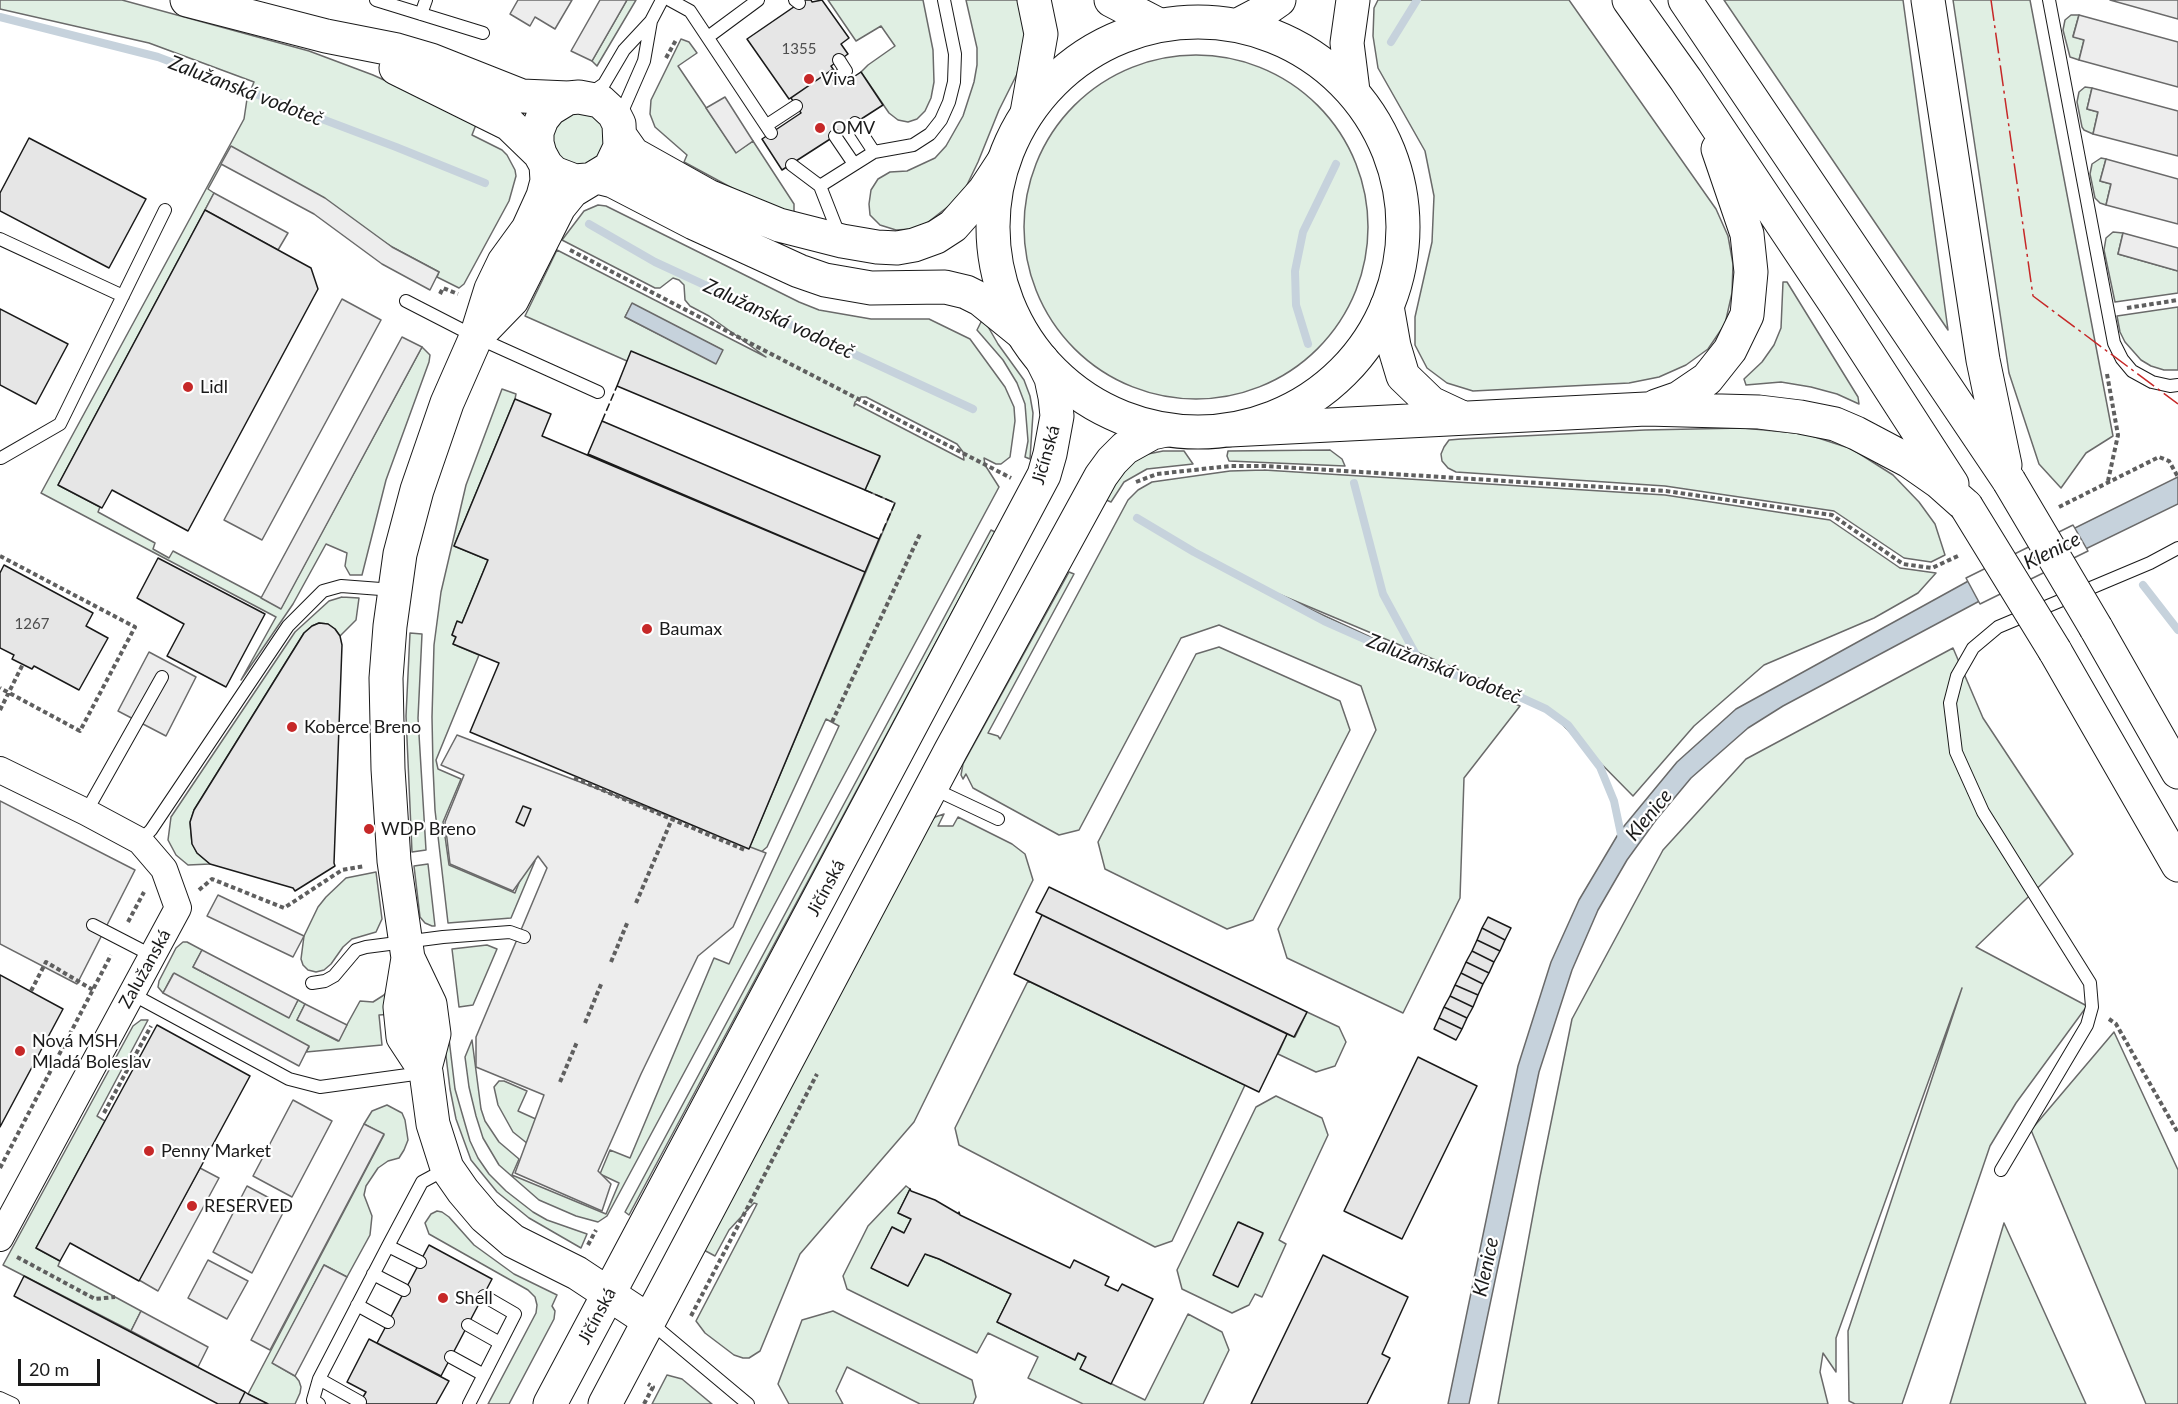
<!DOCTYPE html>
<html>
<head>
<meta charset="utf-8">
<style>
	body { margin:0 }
	#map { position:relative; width:2178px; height:1404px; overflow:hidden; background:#fff; font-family:Lato,sans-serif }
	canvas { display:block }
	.scale { position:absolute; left:18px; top:1359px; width:82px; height:27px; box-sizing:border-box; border:3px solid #1a1a1a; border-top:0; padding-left:8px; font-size:18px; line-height:21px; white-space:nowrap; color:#1a1a1a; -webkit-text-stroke:4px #fff; paint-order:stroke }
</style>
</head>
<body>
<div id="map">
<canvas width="2178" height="1404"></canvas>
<div class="scale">20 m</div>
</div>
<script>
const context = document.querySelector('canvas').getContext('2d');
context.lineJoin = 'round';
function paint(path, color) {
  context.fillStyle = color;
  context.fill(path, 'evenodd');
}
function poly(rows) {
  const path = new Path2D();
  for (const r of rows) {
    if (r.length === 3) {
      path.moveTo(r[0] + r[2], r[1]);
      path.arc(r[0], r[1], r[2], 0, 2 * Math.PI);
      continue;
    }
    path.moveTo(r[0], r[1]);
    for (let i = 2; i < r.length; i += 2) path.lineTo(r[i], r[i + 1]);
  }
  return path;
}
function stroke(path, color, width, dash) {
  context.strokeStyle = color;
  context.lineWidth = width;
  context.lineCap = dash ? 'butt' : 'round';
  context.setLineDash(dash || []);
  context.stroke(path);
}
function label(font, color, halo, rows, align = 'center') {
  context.font = font + ' Lato,sans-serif';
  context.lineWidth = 4.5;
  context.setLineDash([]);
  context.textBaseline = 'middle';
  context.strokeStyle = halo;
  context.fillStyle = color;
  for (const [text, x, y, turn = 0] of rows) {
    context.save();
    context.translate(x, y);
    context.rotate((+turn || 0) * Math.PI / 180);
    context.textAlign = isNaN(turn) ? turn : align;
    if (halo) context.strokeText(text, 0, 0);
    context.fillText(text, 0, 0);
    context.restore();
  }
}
const green = poly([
	[0,0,122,0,309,51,373,75,477,122,472,135,502,150,507,155,515,170,516,176,509,201,464,284,459,288,437,277,439,272,392,247,231,147,208,189,214,193,58,485,100,507,98,512,155,543,153,549,169,558,173,551,281,608,422,347,430,355,429,362,386,480,362,575,350,575,345,566,347,553,326,544,293,604,241,680,276,617,41,493,244,119,247,99,254,82,149,43,0,9,0,0],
	[627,0,636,0,597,66,592,61,627,0],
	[828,0,923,0,933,50,934,82,931,98,925,111,917,119,908,122,898,120,889,113,861,72,868,65,895,46,881,26,856,41,828,0],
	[966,0,1017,0,1024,13,1027,31,1017,74,999,110,978,162,966,187,950,205,927,223,912,229,896,230,880,225,870,215,869,204,871,190,878,179,890,172,907,171,935,158,946,146,963,116,974,82,977,65,977,48,966,0],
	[1378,0,1569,0,1716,209,1728,236,1733,264,1732,293,1725,324,1708,349,1686,365,1659,377,1629,383,1473,391,1447,383,1427,368,1415,345,1415,317,1432,242,1434,196,1425,151,1378,68,1373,36,1374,8,1378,0],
	[1724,0,1903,0,1948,330,1724,0],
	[1953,0,2030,0,2113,436,2086,453,2061,488,2039,464,2009,373,1953,0],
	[2071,15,2079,15,2073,36,2084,40,2079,60,2070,57,2063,30,2065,20,2071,15],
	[681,39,689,42,697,53,678,66,736,152,753,141,794,204,794,211,789,215,782,215,684,162,687,155,655,127,650,114,651,100,681,39],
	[1196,227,172],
	[2085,87,2092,88,2087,109,2098,112,2093,134,2084,130,2082,127,2077,102,2079,92,2085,87],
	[586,111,602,123,606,141,598,158,581,167,556,157,551,131,561,116,586,111],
	[2101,158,2106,159,2100,181,2111,184,2106,205,2100,203,2095,198,2090,174,2092,164,2101,158],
	[598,205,606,206,799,302,819,310,871,319,929,319,970,339,1005,387,1014,407,1015,421,1010,457,1001,464,996,464,984,458,985,465,999,487,607,1216,598,1222,576,1216,539,1200,499,1165,483,1138,476,1116,469,1087,465,1057,472,1040,481,1109,485,1121,499,1142,519,1159,512,1175,606,1214,619,1183,600,1174,610,1150,630,1158,714,958,729,964,839,726,826,719,767,847,760,853,747,853,895,503,865,490,880,457,627,361,525,316,557,250,766,357,709,316,690,306,685,300,684,285,679,280,673,278,660,288,655,288,562,240,584,211,598,205],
	[632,304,722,350,716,363,625,317,632,304],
	[861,397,866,397,957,444,963,452,964,460,856,404,854,406,855,402,861,397],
	[2113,232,2123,233,2118,254,2178,271,2178,293,2115,302,2104,250,2106,238,2113,232],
	[1783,282,1787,282,1858,397,1859,404,1837,394,1811,387,1781,382,1746,385,1744,379,1762,362,1774,345,1781,328,1783,282],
	[2178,307,2178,370,2164,370,2151,366,2141,360,2125,342,2120,332,2117,316,2178,307],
	[983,318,998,344,1024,380,1030,396,1033,413,1030,459,1025,457,1028,441,1025,404,1017,383,1003,360,977,330,983,318],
	[502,389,516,394,515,399,454,546,488,560,462,623,457,622,452,635,456,637,453,644,479,655,436,760,438,769,461,779,443,822,449,865,515,893,522,875,535,861,511,918,448,923,435,810,433,767,432,717,434,645,441,592,466,485,502,389],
	[1743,428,1806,434,1852,449,1893,475,1919,502,1935,524,1945,555,1931,562,1904,558,1834,511,1665,486,1456,472,1448,468,1442,461,1441,454,1444,447,1449,440,1461,439,1645,430,1743,428],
	[1330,450,1342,459,1345,466,1229,461,1227,456,1228,451,1330,450],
	[1163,451,1184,451,1193,464,1147,469,1124,482,1111,502,1104,499,1131,462,1148,454,1163,451],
	[1264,470,1665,495,1830,520,1900,568,1936,573,1918,593,1874,618,1764,665,1694,726,1633,796,1557,719,1528,699,1262,587,1520,706,1464,778,1460,898,1403,1013,1287,958,1278,929,1376,730,1361,686,1219,625,1181,638,1079,830,1059,835,973,788,966,774,963,779,961,775,963,764,1069,572,1074,574,988,733,998,736,1000,739,1128,500,1138,490,1152,482,1230,471,1264,470],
	[991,530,995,532,629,1215,625,1212,991,530],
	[342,597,359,598,356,620,340,636,335,629,328,624,319,623,312,626,304,633,194,810,190,823,192,843,197,853,210,864,188,865,176,855,168,840,171,817,295,632,329,601,342,597],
	[410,633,422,634,418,718,426,850,412,852,406,716,410,633],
	[1219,647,1340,701,1350,730,1253,920,1227,929,1105,869,1098,842,1196,654,1219,647],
	[1953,648,1983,718,2073,854,1976,947,2087,1006,2016,1103,1990,1146,1902,1404,1855,1404,1849,1401,1848,1331,1962,988,1836,1338,1836,1372,1823,1353,1820,1372,1828,1404,1498,1404,1540,1177,1572,1019,1663,850,1746,759,1953,648],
	[944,814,938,826,953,826,958,817,1012,844,1025,854,1033,880,914,1122,800,1254,760,1351,749,1358,743,1358,734,1355,705,1333,696,1321,757,1204,754,1203,729,1230,715,1256,702,1249,931,821,935,817,944,814],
	[428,864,435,926,432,926,425,923,420,917,414,866,428,864],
	[376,872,382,919,376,932,352,939,343,947,331,964,324,970,316,972,308,970,303,965,301,959,304,936,318,907,326,897,346,878,376,872],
	[183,942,187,942,202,950,193,967,289,1017,298,1000,305,1004,297,1020,338,1041,360,1001,373,1002,384,995,388,990,393,1014,379,1015,382,1045,306,1052,309,1047,173,974,163,993,158,987,159,981,176,948,183,942],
	[487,945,497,949,473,1005,459,1007,452,949,487,945],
	[1028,981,1245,1085,1172,1241,1155,1247,959,1145,955,1128,1028,981],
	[1307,1012,1339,1027,1346,1042,1335,1066,1316,1072,1278,1054,1287,1034,1295,1037,1307,1012],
	[141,1020,148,1020,97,1116,105,1121,36,1248,60,1261,58,1266,141,1311,131,1331,3,1265,133,1026,141,1020],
	[447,1022,455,1089,470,1141,478,1158,489,1174,506,1191,533,1212,547,1220,587,1234,581,1248,529,1218,497,1192,471,1160,456,1119,450,1089,442,1023,447,1022],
	[2114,1032,2178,1170,2178,1404,2146,1404,2031,1130,2114,1032],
	[499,1081,504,1081,527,1091,518,1111,538,1120,528,1144,513,1132,498,1105,494,1087,499,1081],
	[1276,1096,1322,1118,1328,1135,1279,1240,1286,1244,1262,1297,1255,1294,1249,1305,1232,1313,1182,1289,1177,1270,1256,1107,1276,1096],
	[1239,1222,1263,1234,1238,1286,1239,1222],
	[387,1105,402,1113,405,1120,408,1140,404,1150,399,1158,388,1161,378,1168,366,1186,364,1195,372,1216,370,1235,347,1277,324,1265,273,1363,295,1376,299,1381,301,1387,300,1393,295,1404,268,1404,248,1394,384,1135,364,1124,372,1111,387,1105],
	[906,1186,910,1189,898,1213,911,1219,904,1233,892,1227,872,1268,908,1286,925,1254,939,1259,1011,1294,997,1322,1075,1360,1078,1353,1086,1357,1081,1369,1145,1400,1188,1314,1222,1332,1229,1350,1203,1404,1083,1404,1028,1378,1038,1357,988,1333,977,1353,847,1289,843,1276,868,1226,906,1186],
	[437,1211,442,1212,449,1217,474,1245,514,1274,557,1295,552,1306,555,1311,554,1319,509,1404,488,1404,536,1313,537,1305,535,1297,528,1290,429,1234,425,1223,431,1214,437,1211],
	[2004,1223,2086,1404,1950,1404,2004,1223],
	[833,1311,972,1380,976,1397,973,1404,920,1404,847,1367,836,1391,843,1404,789,1404,778,1384,802,1320,833,1311],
	[667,1375,682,1379,712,1404,652,1404,667,1375]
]);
paint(green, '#e0efe3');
stroke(green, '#6a6a6a', 1.5);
const parking = poly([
	[518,0,572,0,555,29,535,17,530,26,510,14,518,0],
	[600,0,627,0,592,61,571,51,600,0],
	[2110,0,2178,0,2178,19,2110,0],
	[2079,15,2178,42,2178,87,2079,60,2084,40,2073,37,2079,15],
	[2092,88,2178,111,2178,156,2093,134,2098,112,2087,109,2092,88],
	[725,97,753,141,736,153,706,108,725,97],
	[231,146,325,198,392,247,439,272,430,290,382,264,314,214,221,164,231,146],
	[2106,159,2178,179,2178,224,2106,205,2111,184,2100,181,2106,159],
	[214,193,288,233,278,250,205,210,214,193],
	[2123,233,2178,248,2178,271,2118,254,2123,233],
	[342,299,381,320,262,540,224,520,342,299],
	[402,337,422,347,281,609,261,598,402,337],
	[149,652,196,677,166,736,118,711,149,652],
	[457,735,766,853,733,927,698,956,641,1074,598,1171,611,1184,602,1211,515,1173,544,1095,476,1067,476,1037,547,868,538,856,513,891,450,864,445,822,464,775,441,765,457,735],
	[0,801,135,870,77,984,0,944,0,801],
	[218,895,304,936,293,957,207,916,218,895],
	[202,950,298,1000,289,1018,193,967,202,950],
	[174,973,309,1046,299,1066,163,993,174,973],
	[305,1004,347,1025,339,1041,297,1020,305,1004],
	[293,1100,332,1121,292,1197,253,1176,293,1100],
	[364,1124,384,1134,270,1350,251,1340,364,1124],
	[200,1168,219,1178,158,1291,139,1280,200,1168],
	[247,1186,286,1207,252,1273,213,1252,247,1186],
	[208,1260,248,1281,227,1319,188,1298,208,1260],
	[324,1265,347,1277,295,1376,272,1363,324,1265],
	[141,1311,208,1347,198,1367,131,1331,141,1311]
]);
paint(parking, '#ededed');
stroke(parking, '#6a6a6a', 1.5);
const water = poly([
	[632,303,723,350,716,364,625,317,632,303],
	[2178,477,2178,504,1987,597,1783,706,1748,728,1691,778,1656,820,1627,860,1598,910,1572,970,1539,1072,1469,1404,1448,1404,1518,1066,1551,962,1579,900,1620,831,1677,762,1736,709,1972,579,2178,477]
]);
paint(water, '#c6d2dc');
stroke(water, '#6a6a6a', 1.5);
const pier = poly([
	[2073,525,2088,551,1980,604,1966,578,2073,525]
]);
paint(pier, '#fff');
stroke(pier, '#6a6a6a', 1.5);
stroke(poly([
	[0,17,158,57,396,147,485,183],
	[1391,42,1417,0],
	[589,224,655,262,973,409],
	[1308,344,1296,305,1295,271,1303,232,1336,164],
	[1354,483,1383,594,1421,664],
	[1137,518,1194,552,1324,621,1421,664,1511,693,1546,709,1568,725,1600,767,1614,801,1622,839],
	[2143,585,2178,630]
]), '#c6d2dc', 8);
const building = poly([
	[804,0,811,0,812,2,822,0,849,38,841,44,848,54,831,66,833,69,789,99,747,39,804,0],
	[833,69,843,84,861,72,883,105,782,170,762,139,801,113,791,98,833,69],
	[29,138,146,199,109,268,0,211,0,193,29,138],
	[205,210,311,268,318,289,188,531,112,490,102,508,58,485,205,210],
	[0,309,68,344,36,404,0,385,0,309],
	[631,351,880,456,865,490,617,386,631,351],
	[515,399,551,414,542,436,865,572,749,849,470,732,499,663,453,644,456,637,452,635,457,621,462,623,488,560,454,546,515,399],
	[602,421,879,539,865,572,588,454,602,421],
	[158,558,265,614,226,687,167,656,184,624,137,598,158,558],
	[4,565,93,613,86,626,108,638,79,690,34,666,32,669,12,659,14,655,0,648,0,573,4,565],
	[319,623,328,624,335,629,340,636,342,645,334,863,335,866,295,891,293,888,210,864,197,853,192,844,190,822,194,810,304,633,312,626,319,623],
	[523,806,531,809,524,826,516,822,523,806],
	[1049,887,1307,1012,1294,1037,1036,912,1049,887],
	[1042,915,1287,1034,1259,1092,1014,974,1042,915],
	[1488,917,1511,928,1505,940,1482,928,1488,917],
	[1482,928,1505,940,1500,951,1477,940,1482,928],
	[1477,940,1500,951,1494,962,1472,951,1477,940],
	[1472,951,1494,962,1489,973,1466,962,1472,951],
	[1466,962,1489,973,1483,984,1461,973,1466,962],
	[1461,973,1483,984,1478,995,1455,985,1461,973],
	[0,975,63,1009,0,1127,0,975],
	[1455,985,1478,995,1473,1007,1450,996,1455,985],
	[1450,996,1473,1007,1467,1018,1444,1007,1450,996],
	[1444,1007,1467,1018,1462,1029,1439,1018,1444,1007],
	[1439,1018,1462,1029,1456,1040,1434,1029,1439,1018],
	[157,1025,250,1076,139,1281,70,1243,60,1261,36,1248,157,1025],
	[1418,1057,1477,1086,1402,1239,1344,1211,1418,1057],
	[910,1189,911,1191,935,1200,959,1214,959,1212,960,1215,1070,1268,1074,1260,1109,1277,1105,1285,1118,1291,1122,1284,1153,1299,1111,1384,1080,1369,1086,1357,1078,1353,1075,1360,997,1322,1011,1294,939,1259,925,1254,908,1286,871,1268,892,1227,904,1233,911,1219,898,1213,910,1189],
	[1238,1222,1263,1233,1238,1287,1213,1275,1238,1222],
	[429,1245,492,1279,441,1376,377,1343,429,1245],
	[1323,1255,1408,1297,1382,1354,1390,1358,1367,1404,1251,1404,1323,1255],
	[24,1276,245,1392,239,1404,218,1404,14,1296,24,1276],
	[369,1339,449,1381,436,1404,359,1404,366,1392,347,1382,369,1339],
	[245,1392,248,1394,268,1404,239,1404,245,1392]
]);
paint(building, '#e6e6e6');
stroke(building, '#1a1a1a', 1.5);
const lane = poly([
	[376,0,483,33],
	[670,0,690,11,771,133],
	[795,0,799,3],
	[2049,0,2114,343,2122,359,2132,371,2152,382,2170,386,2178,385],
	[421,14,426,0],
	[708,37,758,0],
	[838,77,846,71,839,60],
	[591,93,604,84,624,50,651,21,662,0],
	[620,116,644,61,651,21],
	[855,123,874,152],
	[767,125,796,106],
	[835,136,854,164],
	[792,165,820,186,840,237],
	[820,186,874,152,913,145,930,134,941,120,949,102,954,82,955,54,944,0],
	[0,239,123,296],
	[406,301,476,337,598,392],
	[1,458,60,424,165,210],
	[932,788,998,819],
	[86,812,162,677],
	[140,841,151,830,288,626,323,591,341,586,394,590],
	[93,925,153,956],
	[312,983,325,981,334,976,356,950,366,947,443,937,510,932,524,937],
	[132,994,289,1079,320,1087,422,1073],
	[2001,1170,2087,1025,2092,1007,2090,983,1983,812,1956,752,1950,703,1957,676,1973,648,1998,627,2150,563,2178,548],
	[388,1246,420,1262],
	[373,1274,404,1290],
	[357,1305,388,1322],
	[650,1322,748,1404],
	[468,1325,500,1343],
	[451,1357,484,1375],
	[319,1379,360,1402],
	[0,1398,13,1404],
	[319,1404,313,1400,319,1379,388,1246,422,1182,446,1169],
	[469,1404,515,1314,484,1296]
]);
const street = poly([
	[0,770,86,812,140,841,164,869,178,908,0,1238]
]);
const secondary = poly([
	[187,0,326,36,397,50,431,60,522,96,568,98],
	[396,68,509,124,540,154],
	[621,137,633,154,708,196,779,225,842,241,877,247,897,248,914,245,936,237,953,226,984,191,1003,162],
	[546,165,547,181,543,196,528,229,504,262,491,289,476,337,447,403,417,490,400,554,390,626,386,678,388,769,394,861,408,958,400,1007,403,1037,426,1072,433,1124,447,1168,463,1191,485,1217,513,1241,577,1273,648,1320],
	[597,177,613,181,694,223,799,271,825,280,871,288,945,287,966,292,980,299,1022,333],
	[481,332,512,300,559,207,572,191,610,168,620,147,619,124,614,114,600,101,579,97,568,98,550,109,542,119,537,132,537,143,540,154,546,165,554,173,575,181,587,180],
	[408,958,430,1004,434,1034,425,1068],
	[550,1404,1044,475,1050,454,1057,416,1055,397,1051,378,1042,360],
	[605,1404,951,750,1101,476,1112,461,1125,448,1152,433,1166,430]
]);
const primary = poly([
	[1198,227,205],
	[1238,25,1259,14,1279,0],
	[1353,91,1347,43,1353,0]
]);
const highway = poly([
	[1111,0,1159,25],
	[1629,0,1686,80,1837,306,1952,484],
	[1685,0,2009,481],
	[1928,0,1983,360,2005,465],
	[1027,113,1041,34,1034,0],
	[1387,306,1394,346,1403,376,1431,403,1463,418],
	[1656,406,1679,398,1707,379,1730,350,1747,315,1751,272,1747,234,1718,149],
	[1230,430,1646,409,1759,412,1800,417,1835,424,1856,433,1909,461,1939,482,1966,506],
	[2096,628,2178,772],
	[2055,651,2178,865]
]);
stroke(lane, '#1a1a1a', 14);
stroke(street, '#1a1a1a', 28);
stroke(secondary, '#1a1a1a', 35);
stroke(primary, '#1a1a1a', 35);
stroke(highway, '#1a1a1a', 35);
stroke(poly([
	[666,58,676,40],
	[570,250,1011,478],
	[440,294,443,288,458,294],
	[2127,308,2178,300],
	[2107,374,2118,435,2108,481],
	[1136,482,1157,474,1230,466,1265,466,1666,491,1832,515,1903,564,1932,568,1960,555],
	[2059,507,2159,457,2169,461,2178,477],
	[0,556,135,627,80,731,0,688],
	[0,710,23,664],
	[832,722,921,532],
	[574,778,745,850],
	[199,890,212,879,284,908,342,870,365,866],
	[636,903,672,819],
	[128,922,144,892],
	[611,962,628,921],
	[31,991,46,962,93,990],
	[2109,1019,2116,1024,2178,1133],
	[585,1023,602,982],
	[560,1082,577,1042],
	[104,1113,151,1026],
	[0,1168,111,955],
	[588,1245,596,1230],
	[17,1257,95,1299,115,1297],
	[691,1316,817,1074],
	[644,1404,653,1387,648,1384]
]), '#5f5f5f', 4, [4.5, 3]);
stroke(lane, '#fff', 12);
stroke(street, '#fff', 26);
stroke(secondary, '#fff', 33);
stroke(primary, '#fff', 33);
stroke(highway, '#fff', 33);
const highwayBridge = poly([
	[2009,481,2096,628],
	[1966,506,2055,651]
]);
stroke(highwayBridge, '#1a1a1a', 35, []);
stroke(highwayBridge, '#fff', 33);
stroke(poly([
	[602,421,617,386],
	[865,490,895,503,879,539]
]), '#1a1a1a', 1.5, [8, 3]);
stroke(poly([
	[1991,0,2033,296,2178,404]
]), '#c62828', 1.5, [21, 4.5, 3, 4.5]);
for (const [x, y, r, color] of [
	[809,79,6,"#c62828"],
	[820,128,6,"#c62828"],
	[188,387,6,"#c62828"],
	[647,629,6,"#c62828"],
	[292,727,6,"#c62828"],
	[369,829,6,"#c62828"],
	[20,1051,6,"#c62828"],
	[149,1151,6,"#c62828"],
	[192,1206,6,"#c62828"],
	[443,1298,6,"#c62828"]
]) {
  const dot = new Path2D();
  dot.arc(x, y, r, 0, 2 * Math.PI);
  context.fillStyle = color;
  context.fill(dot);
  stroke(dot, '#fff', 2);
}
label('15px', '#4d4d4d', null, [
	["1355",799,49],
	["1267",32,624]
]);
label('18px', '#1a1a1a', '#fff', [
	["Viva",821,79],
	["OMV",832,128],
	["Lidl",200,387],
	["Baumax",659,629],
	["Koberce Breno",304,727],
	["WDP Breno",381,829],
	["Nová MSH",32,1041],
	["Mladá Boleslav",32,1062],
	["Penny Market",161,1151],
	["RESERVED",204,1206],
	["Shell",455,1298]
], 'left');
label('18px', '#1a1a1a', '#fff', [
	["Jičínská",1046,455,-74],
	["Jičínská",826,888,-62],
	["Zalužanská",145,969,-61],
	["Jičínská",597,1316,-62]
]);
label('italic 20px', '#1a1a1a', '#fff', [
	["Zalužanská vodoteč",246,91,21],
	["Zalužanská vodoteč",779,319,25],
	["Klenice",2052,551,-26],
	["Zalužanská vodoteč",1444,669,21],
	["Klenice",1649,815,-50],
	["Klenice",1486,1267,-78]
]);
</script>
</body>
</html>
